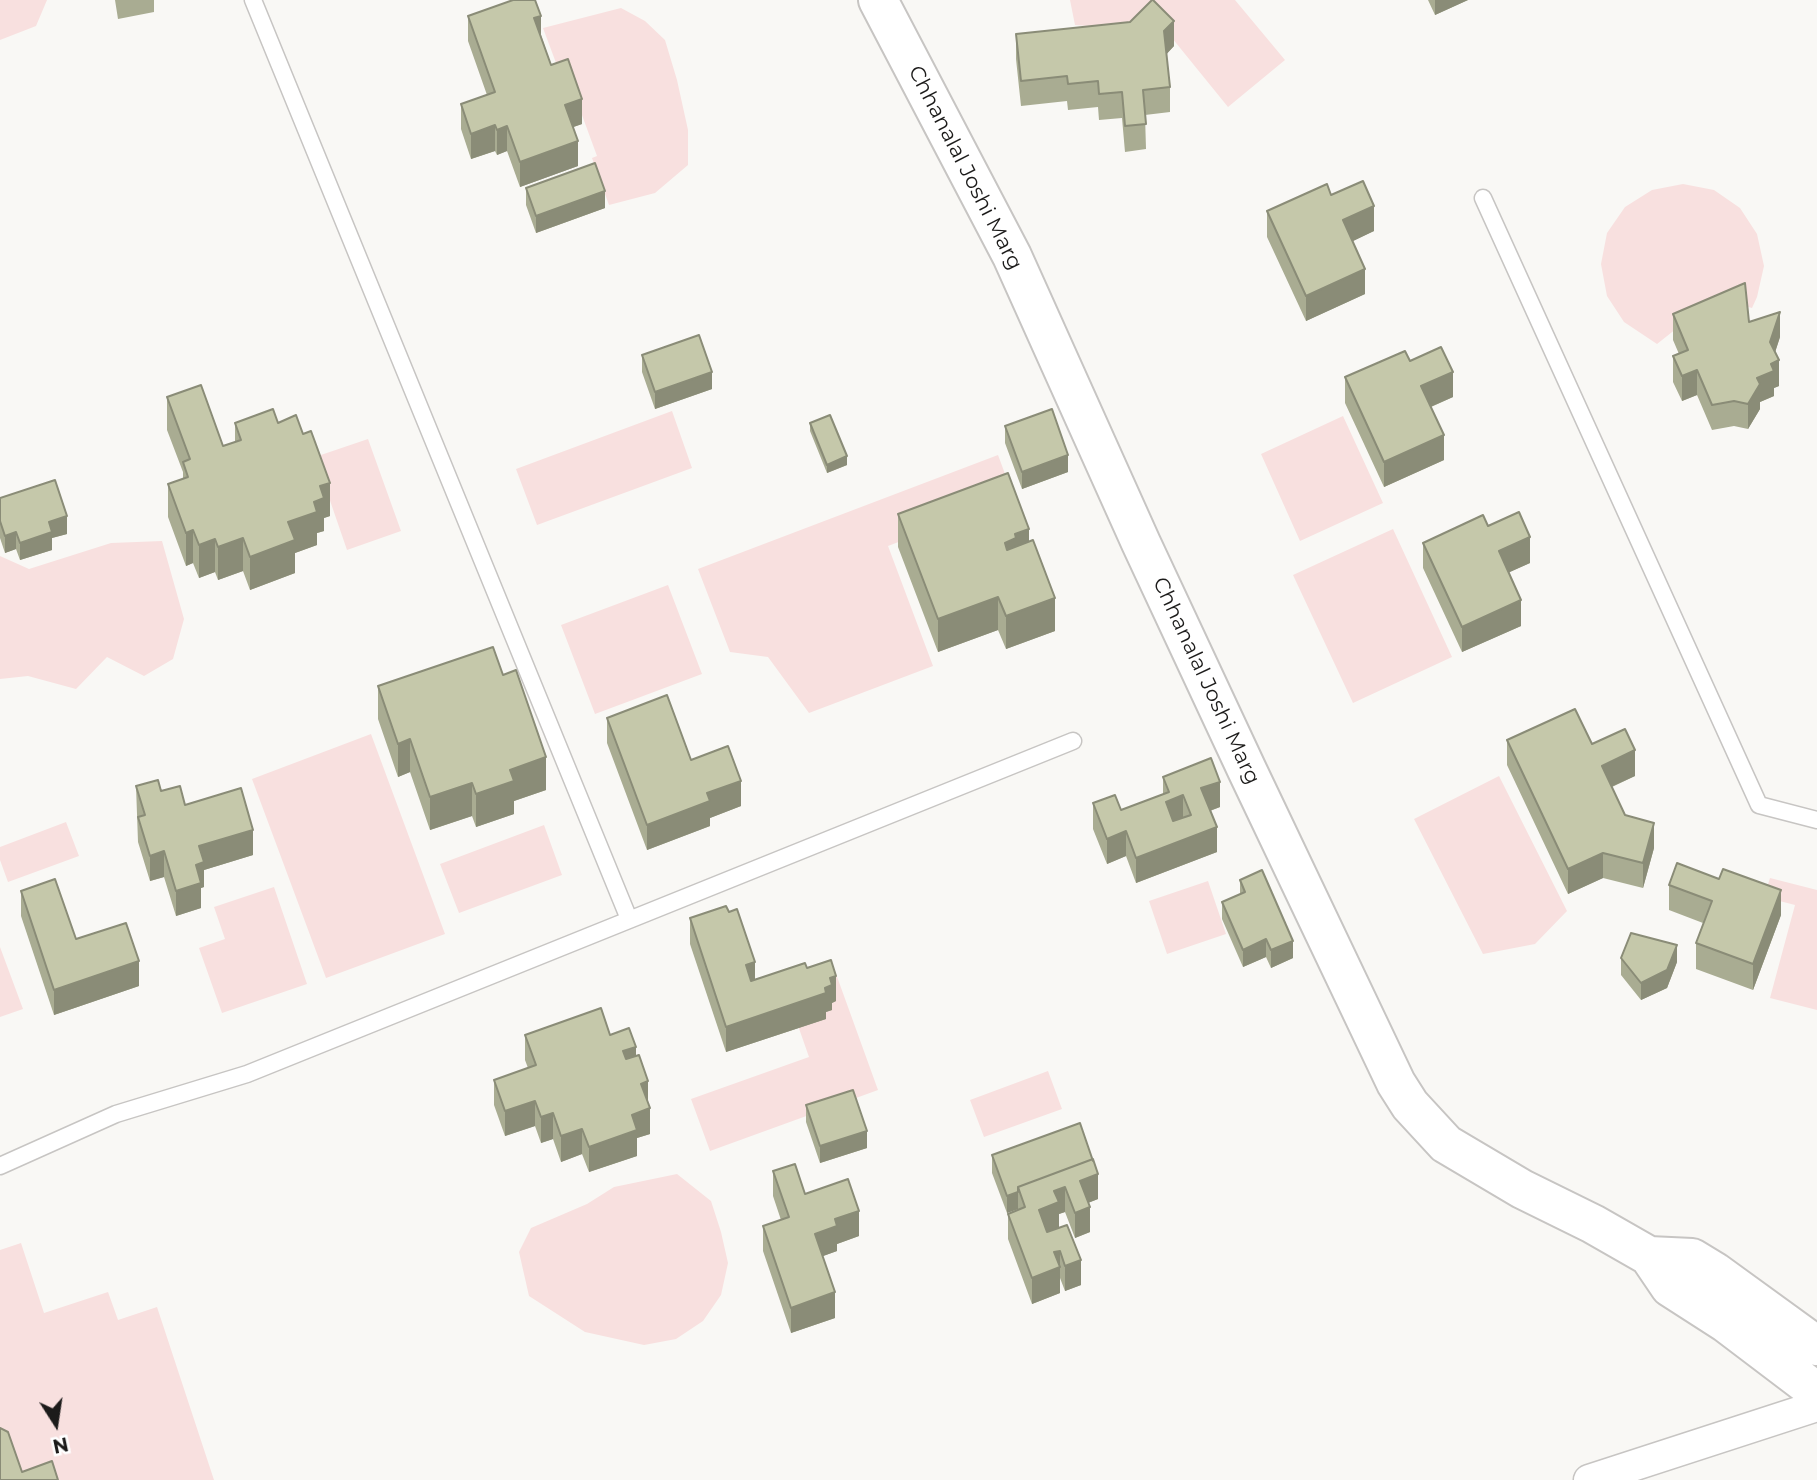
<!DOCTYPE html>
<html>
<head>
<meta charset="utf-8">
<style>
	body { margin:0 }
	#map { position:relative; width:1817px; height:1480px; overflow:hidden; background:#f9f8f5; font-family:Montserrat,sans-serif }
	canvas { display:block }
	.north { position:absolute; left:21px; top:1389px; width:70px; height:70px; -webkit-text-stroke:5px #fff; paint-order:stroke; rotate:168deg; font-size:19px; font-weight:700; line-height:28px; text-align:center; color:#1c1b1a }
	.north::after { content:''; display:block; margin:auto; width:24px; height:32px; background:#1c1b1a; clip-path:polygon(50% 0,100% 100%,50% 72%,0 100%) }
</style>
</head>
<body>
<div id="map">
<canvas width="1817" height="1480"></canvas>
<div class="north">N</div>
</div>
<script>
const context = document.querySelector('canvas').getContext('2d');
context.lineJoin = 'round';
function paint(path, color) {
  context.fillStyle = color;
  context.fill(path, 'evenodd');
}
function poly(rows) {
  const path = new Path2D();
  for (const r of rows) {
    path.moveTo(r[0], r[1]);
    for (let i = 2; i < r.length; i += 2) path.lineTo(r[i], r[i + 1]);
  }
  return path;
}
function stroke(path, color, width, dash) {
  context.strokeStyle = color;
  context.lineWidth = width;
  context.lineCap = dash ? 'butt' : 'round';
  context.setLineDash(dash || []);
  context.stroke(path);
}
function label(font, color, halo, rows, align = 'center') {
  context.font = font + ' Montserrat,sans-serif';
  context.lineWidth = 6;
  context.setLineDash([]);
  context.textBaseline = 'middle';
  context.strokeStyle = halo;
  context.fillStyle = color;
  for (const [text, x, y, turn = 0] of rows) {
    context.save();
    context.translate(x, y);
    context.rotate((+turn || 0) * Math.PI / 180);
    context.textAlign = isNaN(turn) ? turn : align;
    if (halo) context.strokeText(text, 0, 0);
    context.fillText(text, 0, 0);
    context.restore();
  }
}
paint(poly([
	[0,0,47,0,36,26,0,40],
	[1070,0,1235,0,1285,60,1228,107,1159,22,1117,28,1075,25],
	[621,8,645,21,665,40,677,80,688,130,688,165,655,193,609,205,592,158,597,156,568,77,562,79,543,28],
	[1683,184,1714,190,1740,208,1757,234,1764,266,1757,297,1752,308,1731,302,1724,311,1697,303,1681,325,1657,344,1624,322,1607,296,1601,264,1607,233,1625,207,1652,190],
	[672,411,692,468,537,525,516,469],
	[1343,416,1383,503,1300,541,1261,454],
	[368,439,401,531,347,550,315,457],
	[998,455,1014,498,888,546,933,666,809,713,768,657,730,652,698,569],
	[1393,529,1452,657,1353,703,1293,575],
	[162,541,184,619,173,659,144,676,107,657,76,689,28,676,0,679,0,556,29,569,111,543],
	[668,585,702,674,595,714,561,625],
	[371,734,445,934,326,978,252,779],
	[1499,776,1567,911,1535,944,1483,954,1414,819],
	[66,822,79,856,8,882,0,860,0,847],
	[544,825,562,875,459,913,440,864],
	[1770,878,1817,890,1817,1010,1770,998,1795,905,1764,897],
	[1208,881,1226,934,1167,954,1149,901],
	[274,887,307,984,222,1013,199,948,225,939,214,907],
	[0,947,23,1009,0,1017],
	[831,960,878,1090,710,1151,691,1099,809,1057,781,977],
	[1048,1071,1062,1109,984,1137,970,1100],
	[677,1174,711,1201,721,1232,728,1263,721,1295,703,1321,676,1339,644,1345,585,1332,529,1296,519,1252,531,1228,587,1204,614,1187],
	[21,1243,44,1313,108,1292,118,1320,157,1307,214,1480,23,1480,0,1446,0,1250]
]), '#f8e0df');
const lane = poly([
	[253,0,629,919],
	[1483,198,1759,805,1817,820],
	[0,1166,116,1114,247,1074,1073,741]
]);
const street = poly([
	[1589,1480,1817,1406]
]);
const secondary = poly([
	[878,0,1012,256,1141,543,1247,770,1396,1083,1410,1105,1446,1144,1522,1189,1593,1224,1649,1256,1670,1287,1726,1323,1817,1392],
	[1649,1256,1692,1258,1715,1272,1817,1346]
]);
stroke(lane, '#c7c5c3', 19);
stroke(street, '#c7c5c3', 33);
stroke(secondary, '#c7c5c3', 42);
stroke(lane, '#fff', 16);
stroke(street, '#fff', 30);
stroke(secondary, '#fff', 38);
paint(poly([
	[115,0,154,0,154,12,118,19],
	[1428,0,1468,0,1435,15],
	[468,16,541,35,551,65,582,124,573,127,578,166,520,187,507,151,497,155,495,151,471,159,461,129,461,104,487,95,468,41],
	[1016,34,1174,46,1166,54,1170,87,1170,112,1145,115,1146,149,1125,152,1122,118,1099,120,1098,107,1068,110,1067,101,1021,106,1016,59],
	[526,188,605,208,536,233,526,205],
	[1331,195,1374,231,1352,241,1365,294,1306,321,1267,237,1267,211],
	[1673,314,1749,322,1780,337,1775,352,1779,386,1774,388,1774,396,1760,402,1760,409,1748,429,1734,426,1712,430,1697,395,1682,401,1673,382,1673,356,1679,354,1673,340],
	[642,355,712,389,655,409,642,372],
	[1410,361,1453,397,1431,407,1444,460,1384,487,1345,403,1345,377],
	[167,397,223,446,235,442,235,423,278,423,330,516,324,518,324,531,317,533,317,545,295,553,295,573,250,590,243,571,218,580,215,572,199,578,193,563,186,566,168,517,168,484,183,479,183,472,167,430],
	[810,423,847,465,827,473,810,431],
	[1005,426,1068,472,1022,489,1005,443],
	[0,498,67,534,52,538,52,550,20,560,16,549,5,553,0,538],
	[898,514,1029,541,1055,631,1006,649,998,630,938,652,898,547],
	[1488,526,1530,563,1509,572,1521,626,1462,652,1423,568,1423,543],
	[503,675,546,790,514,801,514,814,476,827,472,816,430,830,410,772,398,777,378,719,378,686],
	[607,718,691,760,741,806,710,818,710,826,647,850,607,743],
	[1507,740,1592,744,1635,776,1612,787,1625,815,1654,848,1643,888,1603,878,1568,894,1507,765],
	[1163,777,1220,807,1210,811,1217,852,1136,883,1126,856,1107,864,1093,829,1093,803,1121,810,1163,794],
	[136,786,161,791,185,805,253,855,204,870,204,887,201,888,201,908,176,916,164,877,150,881,138,842],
	[1719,879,1781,915,1753,990,1696,969,1696,943,1703,923,1669,910,1669,885],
	[1240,880,1293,958,1271,968,1266,957,1243,967,1222,919,1222,902,1240,894],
	[21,891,76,939,139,986,54,1015,21,916],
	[690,918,755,979,807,968,836,1001,832,1003,832,1010,826,1012,826,1019,726,1052,690,944],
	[1621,958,1677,962,1667,988,1641,1000,1621,975],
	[525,1035,610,1035,636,1056,648,1103,650,1134,637,1138,637,1156,589,1172,582,1154,561,1162,553,1139,541,1143,535,1126,505,1136,494,1105,494,1080,528,1068,525,1060],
	[806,1105,867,1148,820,1163,806,1122],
	[992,1155,1098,1199,1088,1203,1090,1232,1075,1238,1065,1212,1059,1214,1059,1228,1081,1285,1065,1291,1060,1278,1060,1293,1032,1304,1008,1239,1008,1214,1018,1209,1007,1213,992,1173],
	[773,1171,805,1194,859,1236,837,1244,837,1251,823,1256,835,1318,791,1333,763,1251,763,1226,781,1220,773,1196]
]), '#a9ac92');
paint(poly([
	[1435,0,1468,0,1435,15],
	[541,16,541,41,534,18],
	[1174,21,1174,46,1164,57,1164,31],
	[582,99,582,124,565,130,565,105],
	[495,125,495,151,471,159,471,134],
	[507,126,507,151,497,155,497,130],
	[578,141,578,166,520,187,520,162],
	[605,191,605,208,536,233,536,216],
	[1374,206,1374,231,1343,246,1343,220],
	[1365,269,1365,294,1306,321,1306,296],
	[1780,312,1780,337,1770,368,1770,342],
	[1779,360,1779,386,1774,388,1774,396,1760,402,1760,409,1748,429,1748,404,1757,378,1771,364],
	[1697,370,1697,395,1682,401,1682,376],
	[712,372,712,389,655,409,655,392],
	[1453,372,1453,397,1421,411,1421,386],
	[1444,435,1444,460,1384,487,1384,462],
	[1068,455,1068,472,1022,489,1022,472],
	[847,456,847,465,827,473,827,465],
	[330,483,330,516,324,518,324,531,317,533,317,545,295,553,295,573,250,590,250,557,288,522,320,486],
	[67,516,67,534,52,538,52,550,20,560,20,543,49,522],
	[1029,529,1029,562,1016,571,1005,543,1015,534],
	[193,530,193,563,186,566,186,533],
	[16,532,16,549,5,553,5,536],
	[1530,537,1530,563,1499,577,1499,551],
	[243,538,243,571,218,580,218,547],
	[215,539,215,572,199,578,199,545],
	[998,597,998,630,938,652,938,619],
	[1055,598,1055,631,1006,649,1006,616],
	[1521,600,1521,626,1462,652,1462,627],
	[410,739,410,772,398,777,398,744],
	[1635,750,1635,776,1602,791,1602,766],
	[546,757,546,790,514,801,514,814,476,827,476,794,510,770],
	[741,781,741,806,710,818,710,826,647,850,647,825,707,793],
	[1220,782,1220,807,1201,814,1201,788],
	[472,783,472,816,430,830,430,797],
	[1183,795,1183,820,1166,827,1166,802],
	[1654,823,1654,848,1643,888,1643,863],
	[1217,827,1217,852,1136,883,1136,858],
	[253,830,253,855,204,870,204,887,201,888,201,908,176,916,176,891,196,865,199,846],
	[1126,831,1126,856,1107,864,1107,839],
	[164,851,164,877,150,881,150,856],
	[1603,853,1603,878,1568,894,1568,869],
	[1781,890,1781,915,1753,990,1753,964],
	[1266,939,1266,957,1243,967,1243,950],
	[1293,941,1293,958,1271,968,1271,950],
	[1677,945,1677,962,1667,988,1641,1000,1641,983],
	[139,961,139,986,54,1015,54,990],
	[755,962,755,988,746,991,746,965],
	[836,976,836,1001,832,1003,832,1010,826,1012,826,1019,726,1052,726,1027,830,978],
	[636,1047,636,1072,623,1077,623,1051],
	[648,1081,648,1106,641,1084],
	[535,1101,535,1126,505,1136,505,1111],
	[650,1108,650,1134,637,1138,637,1156,589,1172,589,1147,632,1115],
	[553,1113,553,1139,541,1143,541,1117],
	[582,1129,582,1154,561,1162,561,1136],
	[867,1131,867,1148,820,1163,820,1146],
	[1098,1174,1098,1199,1080,1206,1065,1187,1065,1212,1059,1214,1059,1228,1039,1236,1020,1191],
	[1018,1192,1018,1209,1007,1213,1007,1196],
	[1090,1207,1090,1232,1075,1238,1075,1213],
	[859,1211,859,1236,837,1244,837,1251,815,1259,815,1234,835,1219],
	[1060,1251,1060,1293,1032,1304,1032,1278,1054,1252],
	[1081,1260,1081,1285,1065,1291,1065,1266],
	[835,1292,835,1318,791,1333,791,1308]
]), '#8a8c77');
const building = poly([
	[513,0,535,0,541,16,534,18,551,65,568,59,582,99,565,105,578,141,520,162,507,126,497,130,495,125,471,134,461,104,495,92,468,16,513,0],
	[1152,0,1153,0,1174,21,1164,31,1170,87,1143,90,1146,124,1125,126,1122,92,1099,94,1098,81,1068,84,1067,76,1021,81,1016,34,1130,22,1152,0],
	[595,163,605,191,536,216,526,188,595,163],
	[1363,181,1374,206,1343,220,1365,269,1306,296,1267,211,1327,184,1331,195,1363,181],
	[1745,283,1749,322,1780,312,1770,342,1779,360,1771,364,1774,371,1757,378,1760,384,1748,404,1734,401,1712,405,1697,370,1682,376,1673,356,1688,350,1673,314,1745,283],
	[699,335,712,372,655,392,642,355,699,335],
	[1441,347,1453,372,1421,386,1444,435,1384,462,1345,377,1405,351,1410,361,1441,347],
	[201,385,223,446,241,440,235,423,273,409,278,423,296,415,303,434,311,431,330,483,320,486,324,498,314,502,317,512,288,522,295,540,250,557,243,538,218,547,215,539,199,545,193,530,186,533,168,484,188,477,183,462,190,459,167,397,201,385],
	[1052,409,1068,455,1022,472,1005,426,1052,409],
	[830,415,847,456,827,465,810,423,830,415],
	[1008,473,1029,529,1015,534,1016,538,1005,543,1007,550,1033,540,1055,598,1006,616,998,597,938,619,898,514,1008,473],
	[55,480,67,516,49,522,52,532,20,543,16,532,5,536,0,521,0,498,55,480],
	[1519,512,1530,537,1499,551,1521,600,1462,627,1423,543,1483,515,1488,526,1519,512],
	[493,647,503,675,516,670,546,757,510,770,514,781,476,794,472,783,430,797,410,739,398,744,378,686,493,647],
	[667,695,691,760,728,746,741,781,707,793,710,801,647,825,607,718,667,695],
	[1575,709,1592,744,1625,729,1635,750,1602,766,1625,815,1654,823,1643,863,1603,853,1568,869,1507,740,1575,709],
	[1211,758,1220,782,1201,788,1217,827,1136,858,1126,831,1107,839,1093,803,1115,795,1121,810,1169,792,1163,777,1211,758],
	[1183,795,1191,815,1173,821,1166,802,1183,795],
	[158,780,161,791,180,786,185,805,241,788,253,830,199,846,204,862,196,865,201,883,176,891,164,851,150,856,138,817,145,815,136,786,158,780],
	[1677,863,1719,879,1723,869,1781,890,1753,964,1696,943,1712,901,1669,885,1677,863],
	[1262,870,1293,941,1271,950,1266,939,1243,950,1222,902,1245,892,1240,880,1262,870],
	[55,879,76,939,126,923,139,961,54,990,21,891,55,879],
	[726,906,729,912,737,909,755,962,746,965,751,981,805,963,807,968,831,960,836,976,830,978,832,985,825,988,826,993,726,1027,690,918,726,906],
	[1631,933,1677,945,1667,970,1641,983,1621,958,1631,933],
	[601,1008,610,1035,629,1028,636,1047,623,1051,626,1059,639,1055,648,1081,641,1084,650,1108,632,1115,637,1130,589,1147,582,1129,561,1136,553,1113,541,1117,535,1101,505,1111,494,1080,536,1065,525,1035,601,1008],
	[853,1090,867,1131,820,1146,806,1105,853,1090],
	[1080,1123,1093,1161,1093,1159,1018,1187,1018,1192,1007,1196,992,1155,1080,1123],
	[1093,1159,1098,1174,1080,1181,1090,1207,1075,1213,1065,1187,1054,1191,1059,1202,1039,1210,1047,1232,1067,1225,1081,1260,1065,1266,1060,1251,1054,1252,1060,1267,1032,1278,1008,1214,1025,1207,1018,1187,1093,1159],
	[795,1164,805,1194,848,1179,859,1211,835,1219,837,1226,815,1234,835,1292,791,1308,763,1226,789,1217,773,1171,795,1164],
	[0,1428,8,1432,22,1472,52,1461,58,1480,0,1480,0,1428]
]);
paint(building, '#c5c8aa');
stroke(building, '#8a8c77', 2);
label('21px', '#1c1b1a', '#fff', [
	["Chhanalal Joshi Marg",965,168,63],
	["Chhanalal Joshi Marg",1206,681,65]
]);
</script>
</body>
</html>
